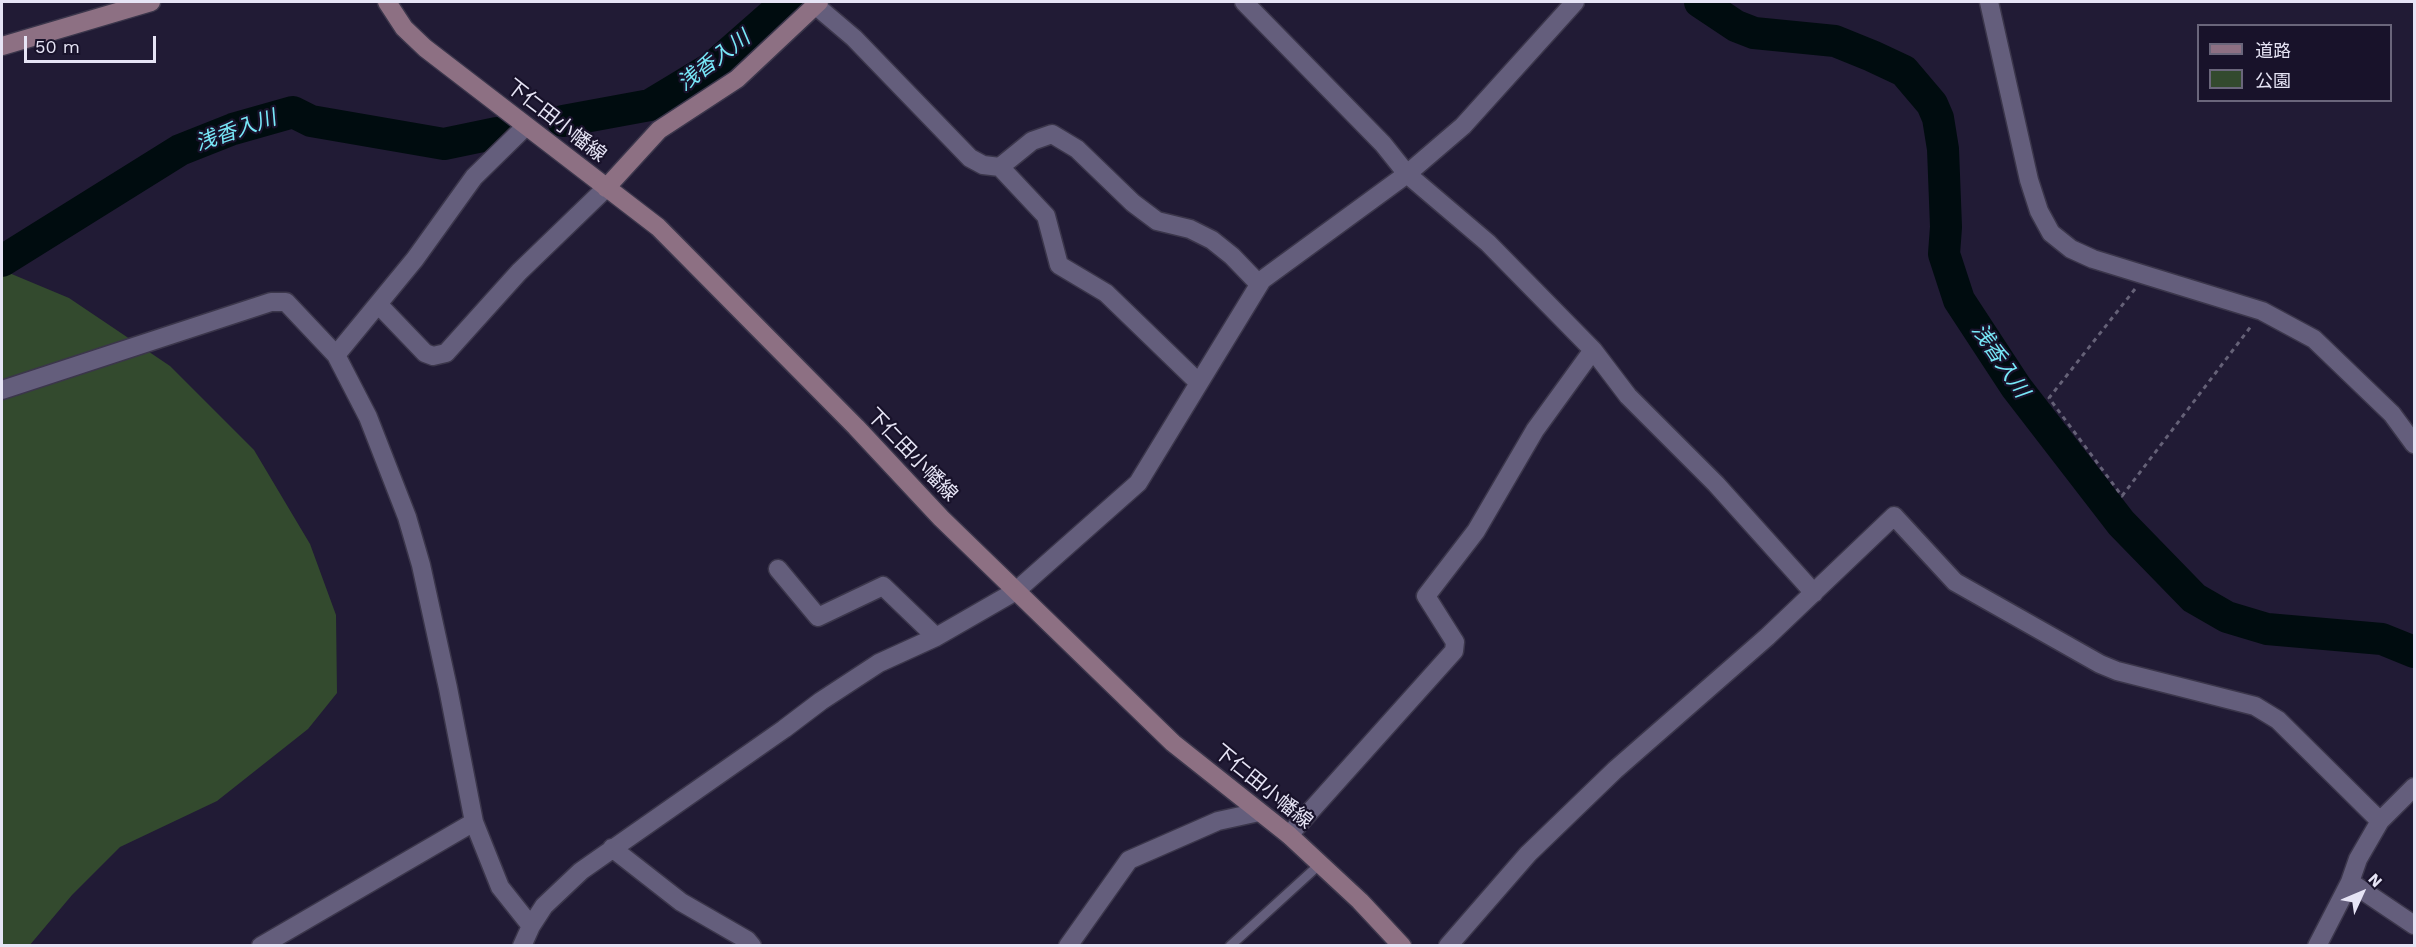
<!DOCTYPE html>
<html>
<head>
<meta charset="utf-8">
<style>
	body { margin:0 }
	#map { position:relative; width:2416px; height:947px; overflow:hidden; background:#211b35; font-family:"Work Sans","Noto Sans JP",sans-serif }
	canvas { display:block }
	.frame { position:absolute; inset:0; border:3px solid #e6e4f5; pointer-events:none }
	.legend { position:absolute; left:2197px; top:24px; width:195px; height:78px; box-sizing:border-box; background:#18122a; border:2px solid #6a667b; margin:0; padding:8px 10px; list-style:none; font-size:18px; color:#e6e4f5 }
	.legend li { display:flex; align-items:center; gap:12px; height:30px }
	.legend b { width:30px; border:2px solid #6a667b }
	.north { position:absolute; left:2332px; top:863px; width:60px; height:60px; -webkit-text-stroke:4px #18122a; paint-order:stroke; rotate:46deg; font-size:16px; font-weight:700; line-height:24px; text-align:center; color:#e6e4f5 }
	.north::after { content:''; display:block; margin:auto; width:21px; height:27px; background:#e6e4f5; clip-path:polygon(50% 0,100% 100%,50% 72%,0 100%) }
	.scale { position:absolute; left:24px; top:36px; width:132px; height:27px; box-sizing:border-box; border:3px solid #e6e4f5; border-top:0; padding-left:8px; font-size:18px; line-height:21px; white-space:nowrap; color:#e6e4f5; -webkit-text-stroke:4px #18122a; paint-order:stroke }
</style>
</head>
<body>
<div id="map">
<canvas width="2416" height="947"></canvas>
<div class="frame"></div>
<ul class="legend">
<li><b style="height:8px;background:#8d7083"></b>道路</li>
<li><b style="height:16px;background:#334a2e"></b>公園</li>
</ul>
<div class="north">N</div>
<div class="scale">50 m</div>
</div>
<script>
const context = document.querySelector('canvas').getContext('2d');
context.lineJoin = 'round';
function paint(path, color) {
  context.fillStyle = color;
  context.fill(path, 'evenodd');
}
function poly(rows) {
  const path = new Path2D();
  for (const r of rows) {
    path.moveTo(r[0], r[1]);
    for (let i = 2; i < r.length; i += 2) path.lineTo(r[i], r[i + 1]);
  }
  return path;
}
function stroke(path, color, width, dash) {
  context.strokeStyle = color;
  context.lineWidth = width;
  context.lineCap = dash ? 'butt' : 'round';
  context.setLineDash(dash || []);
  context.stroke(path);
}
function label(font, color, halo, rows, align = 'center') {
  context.font = font + ' "Work Sans","Noto Sans JP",sans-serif';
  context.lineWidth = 4.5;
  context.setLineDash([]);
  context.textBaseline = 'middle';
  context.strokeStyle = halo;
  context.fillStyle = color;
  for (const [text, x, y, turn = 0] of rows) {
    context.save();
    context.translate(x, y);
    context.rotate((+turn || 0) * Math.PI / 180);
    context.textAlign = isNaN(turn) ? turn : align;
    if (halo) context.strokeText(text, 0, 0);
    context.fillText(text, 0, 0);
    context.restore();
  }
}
paint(poly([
	[2,270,69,298,170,366,254,450,310,544,336,615,337,693,308,729,217,801,120,847,72,895,29,946,2,945]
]), '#334a2e');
stroke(poly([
	[1700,2,1736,26,1754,33,1835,41,1872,56,1904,71,1932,104,1938,118,1943,149,1946,227,1944,254,1959,300,2016,387,2121,523,2194,598,2227,617,2267,629,2382,639,2414,652],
	[563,121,650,105,713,67,787,2],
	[2,261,180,150,233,129,293,112,311,121,444,144,497,133]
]), '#000c0f', 32);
const lane = poly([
	[1230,946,1320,864]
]);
const street = poly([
	[1244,2,1383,144,1407,174,1488,243,1593,350,1628,396,1716,484,1814,593],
	[1989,2,2029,180,2039,211,2051,233,2071,249,2093,259,2262,311,2314,339,2392,414,2414,444],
	[815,5,854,38,970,158,983,165,1000,167,1032,141,1052,134,1077,149,1133,203,1157,221,1190,229,1212,240,1232,256,1259,284],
	[1000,167,1046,216,1059,265,1106,293,1199,383],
	[378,304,425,353,433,356,446,353,519,272,606,188],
	[336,355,415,259,474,177,526,126],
	[2,390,271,302,286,302,336,355,368,417,407,517,421,565,448,688,474,822,500,887,531,926],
	[778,569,818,617,883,586,936,637],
	[1289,835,1454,651,1455,642,1426,596,1476,531,1535,430,1593,350],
	[612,848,681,902,747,940,752,946],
	[2350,882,2414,925],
	[261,946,474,822],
	[522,946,531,926,544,906,581,871,784,729,821,701,879,663,936,637,1016,591,1138,483,1262,280,1407,174,1463,126,1575,2],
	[1068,946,1129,860,1218,821,1259,812],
	[1448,946,1528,854,1615,770,1767,637,1894,516,1955,582,2100,664,2117,671,2255,706,2278,720,2380,821],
	[2317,946,2350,882,2358,859,2380,821,2414,787]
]);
const secondary = poly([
	[387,2,404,28,425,48,658,227,856,427,941,518,1173,743,1289,835,1360,901,1402,946],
	[2,46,151,2],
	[606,188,659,130,737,79,819,2]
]);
stroke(lane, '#3b364b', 12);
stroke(street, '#3b364b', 21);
stroke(secondary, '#3b364b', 21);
stroke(poly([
	[2135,289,2049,398,2122,496,2252,325]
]), '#656177', 3, [4.5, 4.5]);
stroke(lane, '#645e7c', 9);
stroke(street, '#645e7c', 18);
stroke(secondary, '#8d7083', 18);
label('20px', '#e6e4f5', '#18122a', [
	["下仁田小幡線",556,121,38],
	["下仁田小幡線",912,455,46],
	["下仁田小幡線",1263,787,39]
]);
label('italic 21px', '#78e8f8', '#18122a', [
	["浅香入川",714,61,-37],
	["浅香入川",236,131,-19],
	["浅香入川",2000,361,56]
]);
</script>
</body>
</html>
